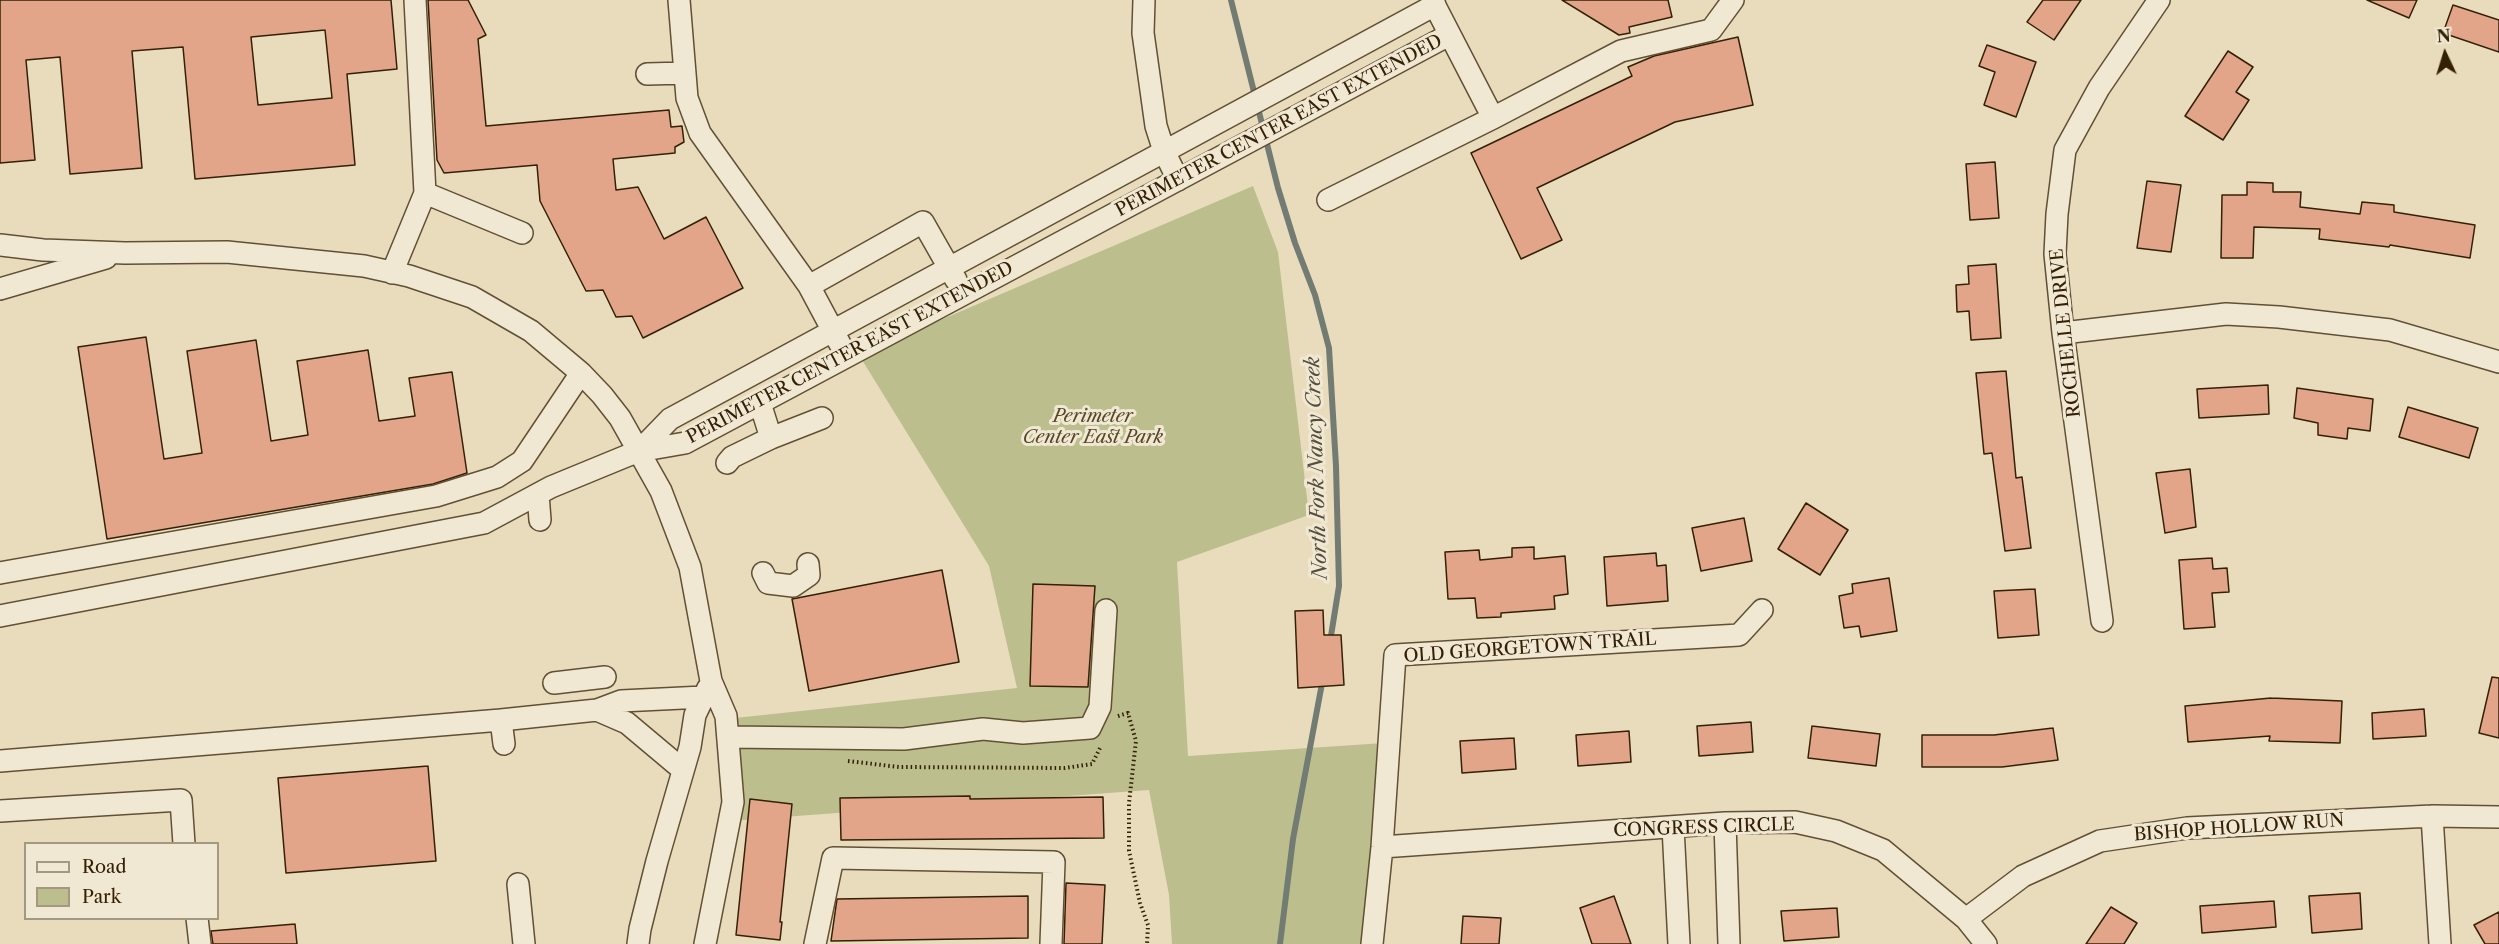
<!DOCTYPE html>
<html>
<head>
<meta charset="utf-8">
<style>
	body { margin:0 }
	#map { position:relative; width:2499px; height:944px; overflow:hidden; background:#e9dcbd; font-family:"Libre Caslon Text",serif }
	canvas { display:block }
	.legend { position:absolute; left:24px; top:842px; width:195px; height:78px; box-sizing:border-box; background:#f1e8d4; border:2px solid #a59881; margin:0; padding:8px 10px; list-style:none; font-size:18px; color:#342105 }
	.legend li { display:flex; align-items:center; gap:12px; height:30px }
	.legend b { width:30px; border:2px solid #a59881 }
	.north { position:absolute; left:2415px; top:24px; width:60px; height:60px; -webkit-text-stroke:4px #f1e8d4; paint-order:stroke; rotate:356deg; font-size:16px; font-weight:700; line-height:24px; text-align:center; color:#342105 }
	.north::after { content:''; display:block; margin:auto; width:21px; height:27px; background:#342105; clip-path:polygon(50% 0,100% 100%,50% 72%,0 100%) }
</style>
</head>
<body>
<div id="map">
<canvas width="2499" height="944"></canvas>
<ul class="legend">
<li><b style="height:8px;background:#f1e8d4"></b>Road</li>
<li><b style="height:16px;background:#bcbf8d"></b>Park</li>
</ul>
<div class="north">N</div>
</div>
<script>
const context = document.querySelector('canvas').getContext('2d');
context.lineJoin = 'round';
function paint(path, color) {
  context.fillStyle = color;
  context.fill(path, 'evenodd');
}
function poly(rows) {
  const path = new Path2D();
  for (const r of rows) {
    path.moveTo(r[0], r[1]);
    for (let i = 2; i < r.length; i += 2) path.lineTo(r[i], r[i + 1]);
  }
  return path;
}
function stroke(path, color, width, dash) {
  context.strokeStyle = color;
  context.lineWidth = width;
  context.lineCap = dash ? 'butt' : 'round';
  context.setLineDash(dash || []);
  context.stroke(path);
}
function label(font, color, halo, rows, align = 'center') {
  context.font = font + ' "Libre Caslon Text",serif';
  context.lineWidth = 6;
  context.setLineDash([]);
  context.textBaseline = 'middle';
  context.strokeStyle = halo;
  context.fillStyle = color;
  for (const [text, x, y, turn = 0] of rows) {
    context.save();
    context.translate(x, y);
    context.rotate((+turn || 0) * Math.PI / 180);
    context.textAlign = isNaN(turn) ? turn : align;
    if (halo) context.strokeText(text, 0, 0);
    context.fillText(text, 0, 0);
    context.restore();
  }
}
paint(poly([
	[1253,186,1278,252,1309,515,1177,562,1188,756,1384,743,1371,944,1172,944,1169,895,1149,790,729,821,735,718,1017,688,989,566,859,355]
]), '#bcbf8d');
stroke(poly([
	[1231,0,1278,188,1295,243,1315,295,1329,348,1336,466,1339,586,1330,642],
	[1280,944,1293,839,1323,678]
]), '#737c73', 6);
const building = poly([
	[0,0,391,0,397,69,347,74,355,165,195,179,183,47,132,51,142,168,70,174,60,57,26,60,35,160,0,163,0,0],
	[325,30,332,98,258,105,251,37,325,30],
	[428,0,468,0,486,35,478,39,486,126,669,110,671,127,682,126,684,142,675,147,675,153,613,159,616,190,638,187,664,239,706,217,743,288,643,338,632,316,616,317,603,290,586,291,540,201,537,165,444,173,437,160,428,0],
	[1562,0,1668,0,1672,17,1629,27,1630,33,1619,35,1562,0],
	[2043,0,2081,0,2054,40,2027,22,2043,0],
	[2367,0,2417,0,2409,18,2367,0],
	[2453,5,2499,20,2499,52,2443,33,2453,5],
	[1738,37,1753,105,1675,122,1537,188,1562,240,1521,259,1471,153,1632,76,1628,67,1654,56,1738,37],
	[1987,45,2036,62,2016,117,1984,105,1995,72,1979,66,1987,45],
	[2228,51,2253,67,2236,92,2249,100,2223,140,2185,116,2228,51],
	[1995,162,1999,218,1970,220,1966,164,1995,162],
	[2147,181,2181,185,2171,252,2137,248,2147,181],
	[2247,182,2273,183,2273,192,2301,192,2300,207,2360,214,2362,202,2394,205,2394,212,2475,225,2470,258,2390,245,2389,247,2319,239,2320,229,2254,227,2253,258,2221,258,2222,195,2247,195,2247,182],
	[1996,264,2001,338,1971,340,1969,311,1957,312,1956,285,1969,284,1968,266,1996,264],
	[146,337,164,459,202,453,187,351,256,340,271,441,308,435,297,361,368,350,379,421,415,416,409,378,452,372,467,473,433,484,107,539,78,347,146,337],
	[2006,371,2016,478,2022,477,2031,548,2005,551,1992,453,1984,454,1976,373,2006,371],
	[2268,385,2269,414,2199,418,2197,389,2268,385],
	[2297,388,2373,399,2370,431,2348,428,2347,439,2318,435,2318,423,2294,418,2297,388],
	[2408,407,2478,428,2469,458,2399,437,2408,407],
	[2190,469,2196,527,2165,533,2156,473,2190,469],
	[1806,503,1848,530,1820,575,1778,549,1806,503],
	[1744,518,1752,561,1701,571,1692,528,1744,518],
	[1534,547,1534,559,1565,556,1568,594,1554,596,1555,609,1501,613,1501,617,1477,618,1475,598,1448,599,1445,552,1479,550,1480,560,1512,557,1512,548,1534,547],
	[1656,553,1657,566,1666,565,1668,601,1607,606,1604,557,1656,553],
	[2212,558,2213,569,2227,568,2229,592,2212,593,2215,627,2184,629,2179,560,2212,558],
	[942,570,959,662,809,691,792,599,942,570],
	[1889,578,1897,631,1861,637,1859,626,1844,628,1839,596,1853,593,1852,584,1889,578],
	[1033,584,1095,586,1088,687,1030,686,1033,584],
	[2035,589,2039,635,1998,638,1994,591,2035,589],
	[1323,610,1324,635,1341,635,1344,685,1298,688,1295,611,1323,610],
	[2492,677,2499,678,2499,738,2479,733,2492,677],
	[2271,698,2342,701,2340,743,2269,741,2270,736,2188,742,2185,706,2271,698],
	[2424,709,2426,736,2373,739,2372,713,2424,709],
	[1751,722,1753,752,1699,756,1697,726,1751,722],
	[1812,726,1880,734,1876,766,1808,758,1812,726],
	[2053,728,2058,760,2002,767,1922,767,1922,735,1994,735,2053,728],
	[1629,731,1631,762,1578,766,1576,735,1629,731],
	[1514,738,1516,769,1462,773,1460,741,1514,738],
	[428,766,436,861,286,873,278,778,428,766],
	[970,796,970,799,1103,797,1104,838,841,840,840,798,970,796],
	[750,799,792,804,780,922,782,922,780,940,736,935,750,799],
	[1066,883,1105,885,1102,944,1064,944,1066,883],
	[2360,893,2362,929,2312,933,2309,896,2360,893],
	[1028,896,1028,938,831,941,837,899,1028,896],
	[1614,896,1631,944,1592,944,1580,908,1614,896],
	[2274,901,2276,927,2202,933,2200,906,2274,901],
	[2111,907,2137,923,2124,944,2086,944,2111,907],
	[1837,908,1839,937,1784,941,1781,911,1837,908],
	[2499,912,2499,944,2485,944,2474,925,2499,912],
	[1463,916,1501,918,1499,944,1461,944,1463,916],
	[295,924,297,944,213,944,211,931,295,924]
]);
paint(building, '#e2a589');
stroke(building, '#342105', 1.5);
const minor = poly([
	[679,0,687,98,700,133,809,286,840,344],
	[1144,0,1143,33,1156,126,1164,151,1178,180],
	[1432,0,1493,118],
	[647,74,685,73],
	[425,193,522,233],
	[1328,200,1493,118,1621,51,1711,30,1733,0],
	[0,245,43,250,125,253,227,252,364,266,409,276,472,297,531,331,581,373,602,395,620,418,661,491,690,567,711,681,726,716,733,802,705,944],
	[392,273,425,193,415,0],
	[809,286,923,222,956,280],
	[0,289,106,258],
	[2063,333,2226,314,2279,317,2390,330,2499,362],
	[760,403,771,438],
	[639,451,670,419,1435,5],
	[727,463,732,457,771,438,822,418],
	[538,494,540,520],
	[0,573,436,496,497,477,522,461,581,373],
	[763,573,768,583,793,586,809,575,808,564],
	[0,616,484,523,551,487,624,457,639,451,685,443,1449,35],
	[2102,621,2063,333,2055,254,2057,214,2065,150,2099,88,2159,0],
	[554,683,605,677],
	[597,710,627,723,683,770],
	[501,720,504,744],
	[729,737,904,739,983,729,1023,733,1090,728,1100,707,1106,610],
	[0,761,501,720,597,710,621,701,703,697],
	[0,811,181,800,184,844],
	[2432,816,2440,944],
	[1725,823,1729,944],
	[1673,827,1679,944],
	[1382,847,1725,823,1795,822,1836,831,1883,850,1966,919,1986,944],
	[518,884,524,944],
	[197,918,200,944],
	[1966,919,2023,876,2100,841,2187,828,2432,816,2499,817],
	[638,944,640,929,657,861,690,747,695,715,708,688],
	[815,944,833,858,1054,862,1051,944],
	[1372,944,1382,847,1395,655,1739,635,1762,610]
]);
stroke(minor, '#615033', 24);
stroke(poly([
	[1118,716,1128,713,1136,741,1129,803,1129,851,1140,903,1148,925,1147,944],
	[848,761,899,767,1065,768,1092,764,1101,746]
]), '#342105', 4, [1.5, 3]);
stroke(minor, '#f1e8d4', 21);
label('18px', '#342105', '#f1e8d4', [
	["PERIMETER CENTER EAST EXTENDED",1279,126,-28],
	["ROCHELLE DRIVE",2066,333,-96],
	["PERIMETER CENTER EAST EXTENDED",850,353,-28],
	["OLD GEORGETOWN TRAIL",1530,648,-4],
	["CONGRESS CIRCLE",1704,828,-2],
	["BISHOP HOLLOW RUN",2239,828,-4]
]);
label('italic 18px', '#564827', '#f1e8d4', [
	["Perimeter",1093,417],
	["Center East Park",1093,438]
]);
label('italic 20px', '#544e3c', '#f1e8d4', [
	["North Fork Nancy Creek",1317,468,-92]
]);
</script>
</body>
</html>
